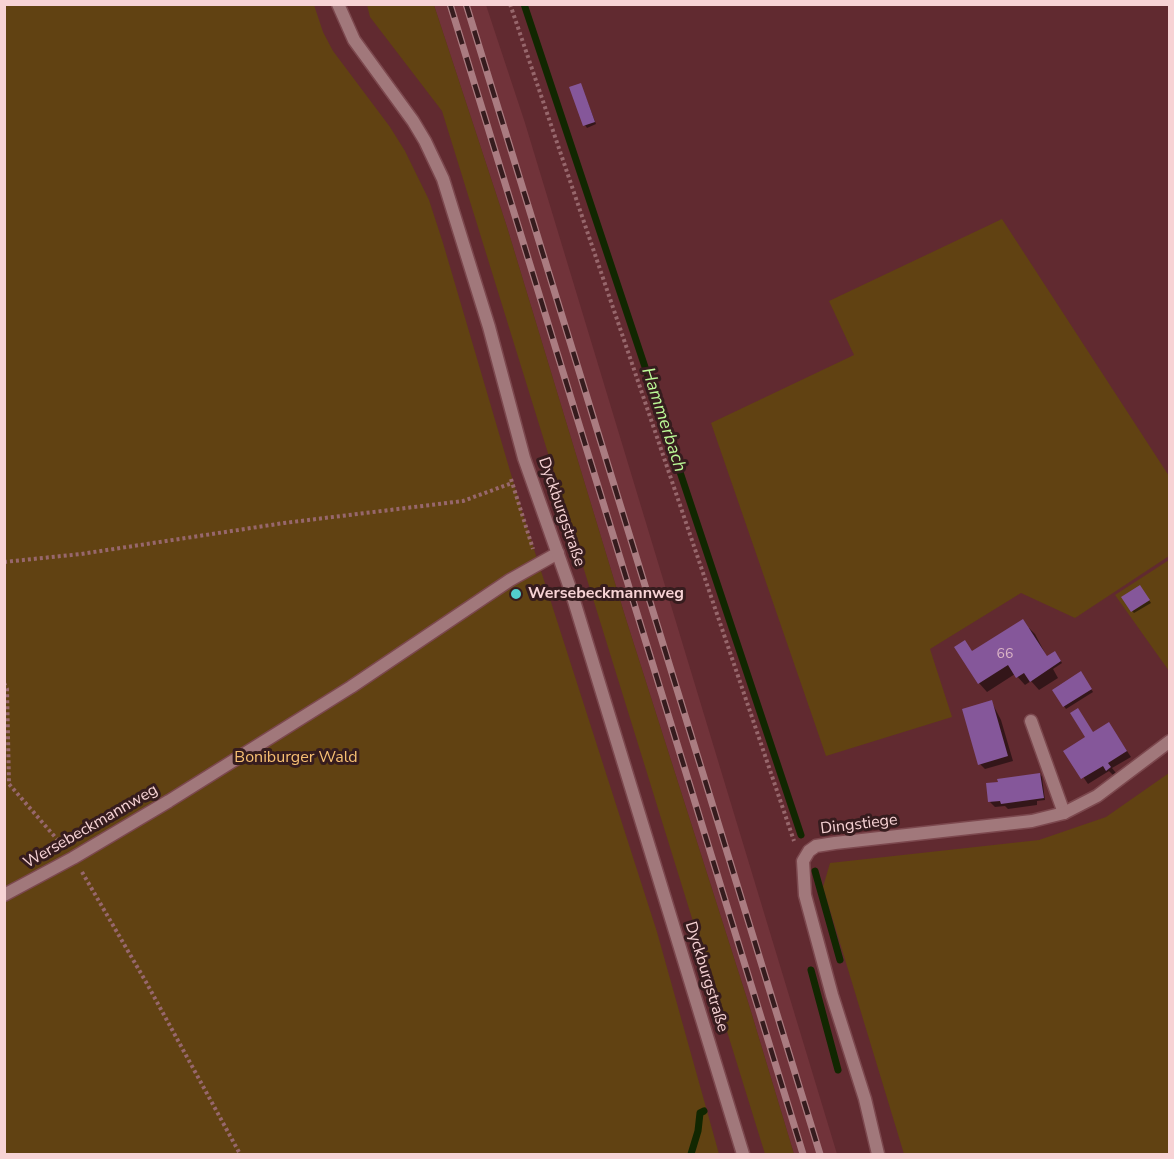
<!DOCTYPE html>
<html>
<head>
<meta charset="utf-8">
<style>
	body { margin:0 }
	#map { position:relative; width:1174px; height:1159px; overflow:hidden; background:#612a30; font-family:"Nunito Sans",sans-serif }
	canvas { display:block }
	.frame { position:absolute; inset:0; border:6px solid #f7d3d5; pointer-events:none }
</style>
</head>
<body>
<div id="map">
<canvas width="1174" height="1159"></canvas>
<div class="frame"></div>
</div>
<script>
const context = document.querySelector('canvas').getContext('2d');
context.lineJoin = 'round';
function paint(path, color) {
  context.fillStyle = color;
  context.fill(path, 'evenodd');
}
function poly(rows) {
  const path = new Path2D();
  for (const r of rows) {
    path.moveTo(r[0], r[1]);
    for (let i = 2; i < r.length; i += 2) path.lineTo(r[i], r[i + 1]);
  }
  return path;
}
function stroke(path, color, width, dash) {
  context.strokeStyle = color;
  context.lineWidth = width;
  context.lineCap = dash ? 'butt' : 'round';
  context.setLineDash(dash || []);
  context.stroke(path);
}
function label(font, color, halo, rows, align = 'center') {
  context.font = font + ' "Nunito Sans",sans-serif';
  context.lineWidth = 6;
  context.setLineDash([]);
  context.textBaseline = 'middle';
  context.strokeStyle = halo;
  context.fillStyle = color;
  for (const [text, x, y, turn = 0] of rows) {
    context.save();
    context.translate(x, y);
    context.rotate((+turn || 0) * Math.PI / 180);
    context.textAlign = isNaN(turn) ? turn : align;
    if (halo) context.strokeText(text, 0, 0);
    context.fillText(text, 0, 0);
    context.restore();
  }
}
paint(poly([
	[434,5,486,5,525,123,837,1154,794,1154,749,1005,625,616,507,227]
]), '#71333a');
paint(poly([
	[5,5,314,5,323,32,333,51,390,127,405,151,429,200,443,243,523,515,657,932,719,1154,5,1154],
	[367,5,434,5,507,227,625,616,749,1005,794,1154,765,1154,442,111,370,17],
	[1002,219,1169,476,1169,556,1075,618,1021,593,930,649,952,717,826,756,711,423,854,355,829,301],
	[1169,560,1169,671,1115,595],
	[1169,773,1169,1154,904,1154,823,887,830,863,1039,840,1106,817]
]), '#614212');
paint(poly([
	[581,85,596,124,587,128,585,125],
	[1142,589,1151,603,1134,613,1132,611],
	[1029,628,1035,634,1047,657,1057,655,1062,663,1053,669,1058,678,1039,690,1031,681,1025,685,1015,674,987,692,979,683,973,653],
	[1083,676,1093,692,1066,709,1064,706],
	[991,701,1001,720,1013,761,985,769,980,764],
	[1109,724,1131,757,1112,768,1116,773,1113,775,1109,771,1088,784,1066,752],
	[1040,774,1042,777,1045,800,1037,801,1037,805,1008,809,1005,806,995,807,990,802]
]), '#0007');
stroke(poly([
	[524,4,801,835],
	[815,871,840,960],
	[811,970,838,1070],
	[691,1154,698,1131,700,1113,704,1111]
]), '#112701', 7);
paint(poly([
	[581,83,595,122,583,126,569,87],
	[1140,585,1150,600,1131,612,1121,597],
	[1023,619,1047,656,1055,651,1061,661,1030,682,1024,673,1016,678,1008,665,978,684,954,647,965,640,972,651],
	[1081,671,1092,689,1063,707,1052,690],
	[992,700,1008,756,978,765,962,709],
	[1078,708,1093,732,1109,722,1127,751,1108,763,1111,767,1106,771,1103,766,1081,779,1063,751,1085,737,1070,713],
	[1040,773,1044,798,1001,804,1000,801,988,802,986,783,998,782,997,779]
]), '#85579a');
const service = poly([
	[1031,721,1064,813]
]);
const minor = poly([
	[4,895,73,858,169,801,351,687,510,580,558,553],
	[878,1154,865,1099,832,995,805,895,803,861,809,851,816,846,835,843,1032,821,1064,813,1097,796,1170,741]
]);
const tertiary = poly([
	[338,4,354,40,413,121,425,141,443,179,489,327,524,458,571,591,743,1154]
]);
stroke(service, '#7c484e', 15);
stroke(minor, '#7c484e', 15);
stroke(tertiary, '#7c484e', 15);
stroke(poly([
	[510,4,794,841],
	[511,479,533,549],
	[4,562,81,554,284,523,463,501,512,483],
	[4,683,7,689,9,784,62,845],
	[82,872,146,982,240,1154]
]), '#97676c', 4, [3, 3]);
stroke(service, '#a1787b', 12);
stroke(minor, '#a1787b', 12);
stroke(tertiary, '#a1787b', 12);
const rail = poly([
	[450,4,803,1154],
	[466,4,820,1154]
]);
stroke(rail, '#aa7c81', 7);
stroke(rail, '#361c1e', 4.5, [14]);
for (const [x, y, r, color] of [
	[516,594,6,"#52cdcc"]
]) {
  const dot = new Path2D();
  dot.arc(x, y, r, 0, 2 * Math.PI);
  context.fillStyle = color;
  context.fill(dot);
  stroke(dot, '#361c1e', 2);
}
label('14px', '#dab4c6', null, [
	["66",1005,655]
]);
label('16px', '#f7d3d5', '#361c1e', [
	["Dyckburgstraße",561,512,71],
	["Dingstiege",859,825,-7],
	["Wersebeckmannweg",91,827,-30],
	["Dyckburgstraße",706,977,73]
]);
label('bold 16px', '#f7d3d5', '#361c1e', [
	["Wersebeckmannweg",528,594]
], 'left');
label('16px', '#f8c073', '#361c1e', [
	["Boniburger Wald",296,758]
]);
label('italic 18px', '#bbf996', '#361c1e', [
	["Hammerbach",663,420,72]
]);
</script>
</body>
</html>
